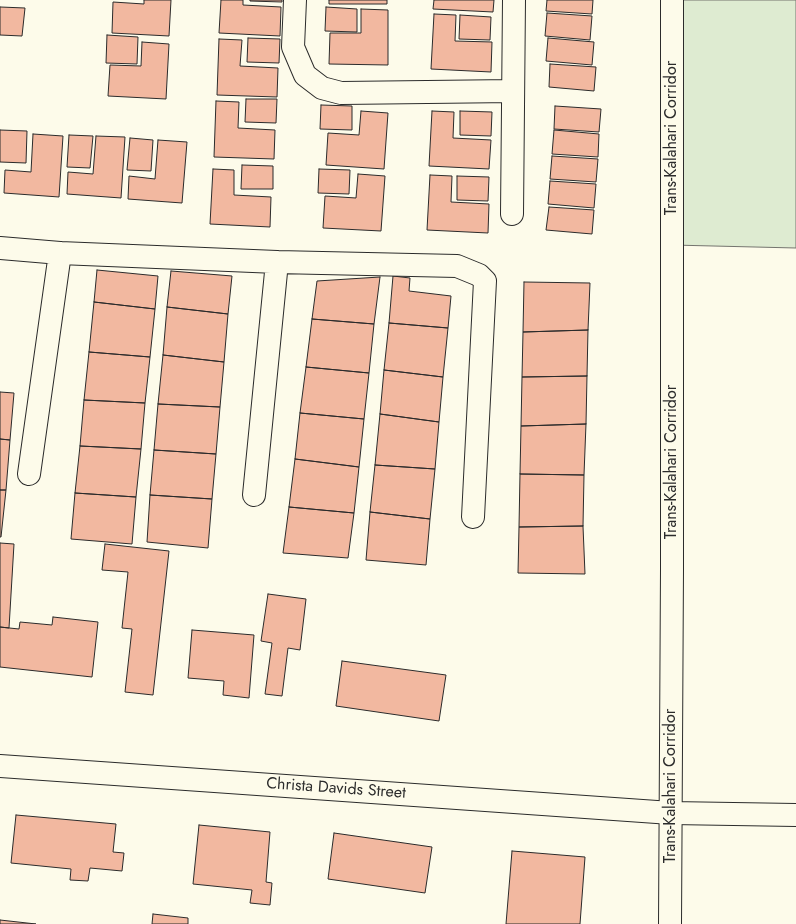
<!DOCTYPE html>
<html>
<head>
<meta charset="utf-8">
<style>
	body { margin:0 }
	canvas { display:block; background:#fdfbea }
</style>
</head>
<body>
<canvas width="796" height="924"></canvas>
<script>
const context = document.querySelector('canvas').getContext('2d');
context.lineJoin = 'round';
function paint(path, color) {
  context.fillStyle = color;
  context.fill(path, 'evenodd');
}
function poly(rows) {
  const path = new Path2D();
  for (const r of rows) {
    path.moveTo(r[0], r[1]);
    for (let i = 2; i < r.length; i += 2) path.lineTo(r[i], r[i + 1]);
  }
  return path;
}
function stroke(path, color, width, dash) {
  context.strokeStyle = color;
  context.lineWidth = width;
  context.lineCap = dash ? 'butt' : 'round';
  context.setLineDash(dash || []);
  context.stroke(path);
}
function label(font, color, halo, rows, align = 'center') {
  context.font = font + ' Jost,sans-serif';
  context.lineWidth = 3;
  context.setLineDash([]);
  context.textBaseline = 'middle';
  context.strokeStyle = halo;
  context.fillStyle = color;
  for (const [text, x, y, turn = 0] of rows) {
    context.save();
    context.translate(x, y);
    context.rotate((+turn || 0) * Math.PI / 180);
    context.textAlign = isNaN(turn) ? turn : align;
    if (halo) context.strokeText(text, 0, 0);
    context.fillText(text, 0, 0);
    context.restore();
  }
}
const green = poly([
	[677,0,796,0,796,248,672,245,677,0]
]);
paint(green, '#deebd1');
stroke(green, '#74746e', 1);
const building = poly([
	[144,0,171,0,169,36,112,33,113,2,144,4,144,0],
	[221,0,243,0,243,5,281,7,280,36,219,33,221,0],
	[250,0,282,0,282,2,250,1,250,0],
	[329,0,387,0,387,4,329,4,329,0],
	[434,0,494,0,493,12,433,9,434,0],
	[547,0,593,0,592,14,546,11,547,0],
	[0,7,25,8,22,36,0,35,0,7],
	[326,7,357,9,357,32,325,31,326,7],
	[361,9,388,10,388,65,329,64,330,33,361,33,361,9],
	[547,13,592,16,590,40,545,36,547,13],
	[434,14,456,15,455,41,492,42,491,72,431,69,434,14],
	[460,15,491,17,490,40,459,39,460,15],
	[107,35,138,37,137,64,106,63,107,35],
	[248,38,280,39,279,63,247,62,248,38],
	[548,38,594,42,592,65,546,61,548,38],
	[219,39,242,40,240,66,278,68,277,97,217,95,219,39],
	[142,42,169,44,166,99,108,96,110,65,141,66,142,42],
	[550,64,596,67,594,91,549,87,550,64],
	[246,99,277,99,276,123,245,122,246,99],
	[216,101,239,102,238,128,275,130,274,159,214,157,216,101],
	[321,105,352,106,352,130,320,129,321,105],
	[555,106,601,109,599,132,554,129,555,106],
	[361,111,388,113,384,169,326,165,328,133,359,135,361,111],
	[432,111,454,112,453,138,491,140,489,169,429,166,432,111],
	[460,111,492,112,491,136,460,135,460,111],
	[0,130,27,131,26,163,0,162,0,130],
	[554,130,599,134,598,157,552,154,554,130],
	[33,134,63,136,59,197,4,193,5,170,31,172,33,134],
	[69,135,93,136,90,168,67,167,69,135],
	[96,136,125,137,121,198,67,194,68,172,93,174,96,136],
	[130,138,153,140,151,171,127,170,130,138],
	[158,140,187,142,182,203,128,199,129,176,155,179,158,140],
	[552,156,598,159,596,182,550,179,552,156],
	[242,165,273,166,273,189,241,189,242,165],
	[213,169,234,170,234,195,271,197,270,227,210,224,213,169],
	[319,169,350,170,349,194,318,193,319,169],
	[358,174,385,176,381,231,323,228,325,196,356,198,358,174],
	[430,175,452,176,451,202,489,204,488,233,427,230,430,175],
	[457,176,489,177,488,201,457,200,457,176],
	[550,181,596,184,594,208,548,204,550,181],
	[549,207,594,210,592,234,546,230,549,207],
	[97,270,158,276,155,309,94,302,97,270],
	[171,271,232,276,228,314,167,307,171,271],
	[393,276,410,278,409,291,451,296,448,328,389,323,393,276],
	[380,277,374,324,312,319,317,281,380,277],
	[524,282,590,283,588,330,523,332,524,282],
	[94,302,155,309,150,357,89,352,94,302],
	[167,307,228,314,224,362,163,355,167,307],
	[312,319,374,324,369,373,306,367,312,319],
	[389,323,448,328,443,377,384,370,389,323],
	[588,330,587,376,522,377,523,332,588,330],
	[89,352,150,357,145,403,84,400,89,352],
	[163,355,224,362,220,407,158,404,163,355],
	[306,367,369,373,364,419,300,413,306,367],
	[384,370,443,377,439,422,380,414,384,370],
	[587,376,586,424,521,426,522,377,587,376],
	[0,392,14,393,10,440,0,439,0,392],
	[84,400,145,403,141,449,80,446,84,400],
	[158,404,220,407,216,454,154,450,158,404],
	[300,413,364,419,359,467,295,459,300,413],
	[380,414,439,422,435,469,375,465,380,414],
	[586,424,584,475,520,474,521,426,586,424],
	[0,439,10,440,6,490,0,490,0,439],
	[80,446,141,449,136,497,75,493,80,446],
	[154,450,216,454,212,499,150,495,154,450],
	[295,459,359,467,354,513,289,507,295,459],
	[375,465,435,469,430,519,370,512,375,465],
	[520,474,584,475,583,526,519,527,520,474],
	[0,490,6,490,1,537,0,537,0,490],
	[75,493,136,497,132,544,71,539,75,493],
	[150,495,212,499,208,548,147,542,150,495],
	[289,507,354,513,348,558,283,553,289,507],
	[370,512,430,519,426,565,366,560,370,512],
	[583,526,585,574,518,573,519,527,583,526],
	[0,543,14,544,9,628,0,627,0,543],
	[105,544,169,551,153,695,125,692,132,629,122,628,128,572,102,570,105,544],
	[268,594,306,599,300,650,288,648,282,696,265,694,272,643,261,641,268,594],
	[53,617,98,622,92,677,0,667,0,627,19,629,20,622,52,625,53,617],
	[192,630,254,635,249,698,223,695,224,681,188,678,192,630],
	[342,661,446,675,439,721,336,706,342,661],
	[16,815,116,824,113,852,124,853,122,871,90,868,88,881,70,880,71,869,11,863,16,815],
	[199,825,270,832,266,882,272,883,270,905,250,903,252,890,193,884,199,825],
	[334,833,432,847,425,893,328,879,334,833],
	[512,851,585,857,580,924,506,924,512,851],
	[153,914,188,918,188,924,152,924,153,914],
	[0,920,36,924,0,924,0,920]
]);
paint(building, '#f2b8a0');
stroke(building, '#2b2b2b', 1);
const minor = poly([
	[295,0,293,47,305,75,322,88,341,93,513,91],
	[512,214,514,0],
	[0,248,60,253,277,262,457,266,479,275,485,281,473,517],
	[29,474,60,253],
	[254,495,277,262],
	[0,766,671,813,796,815]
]);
const highway = poly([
	[670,924,672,569,672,0]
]);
stroke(minor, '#2b2b2b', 24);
stroke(highway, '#2b2b2b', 24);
stroke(minor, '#fdfbea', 22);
stroke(highway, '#fdfbea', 22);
label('16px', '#2b2b2b', '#fdfbea', [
	["Trans-Kalahari Corridor",672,138,-90],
	["Trans-Kalahari Corridor",672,462,-90],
	["Trans-Kalahari Corridor",671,786,-90],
	["Christa Davids Street",336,789,4]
]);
</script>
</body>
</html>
